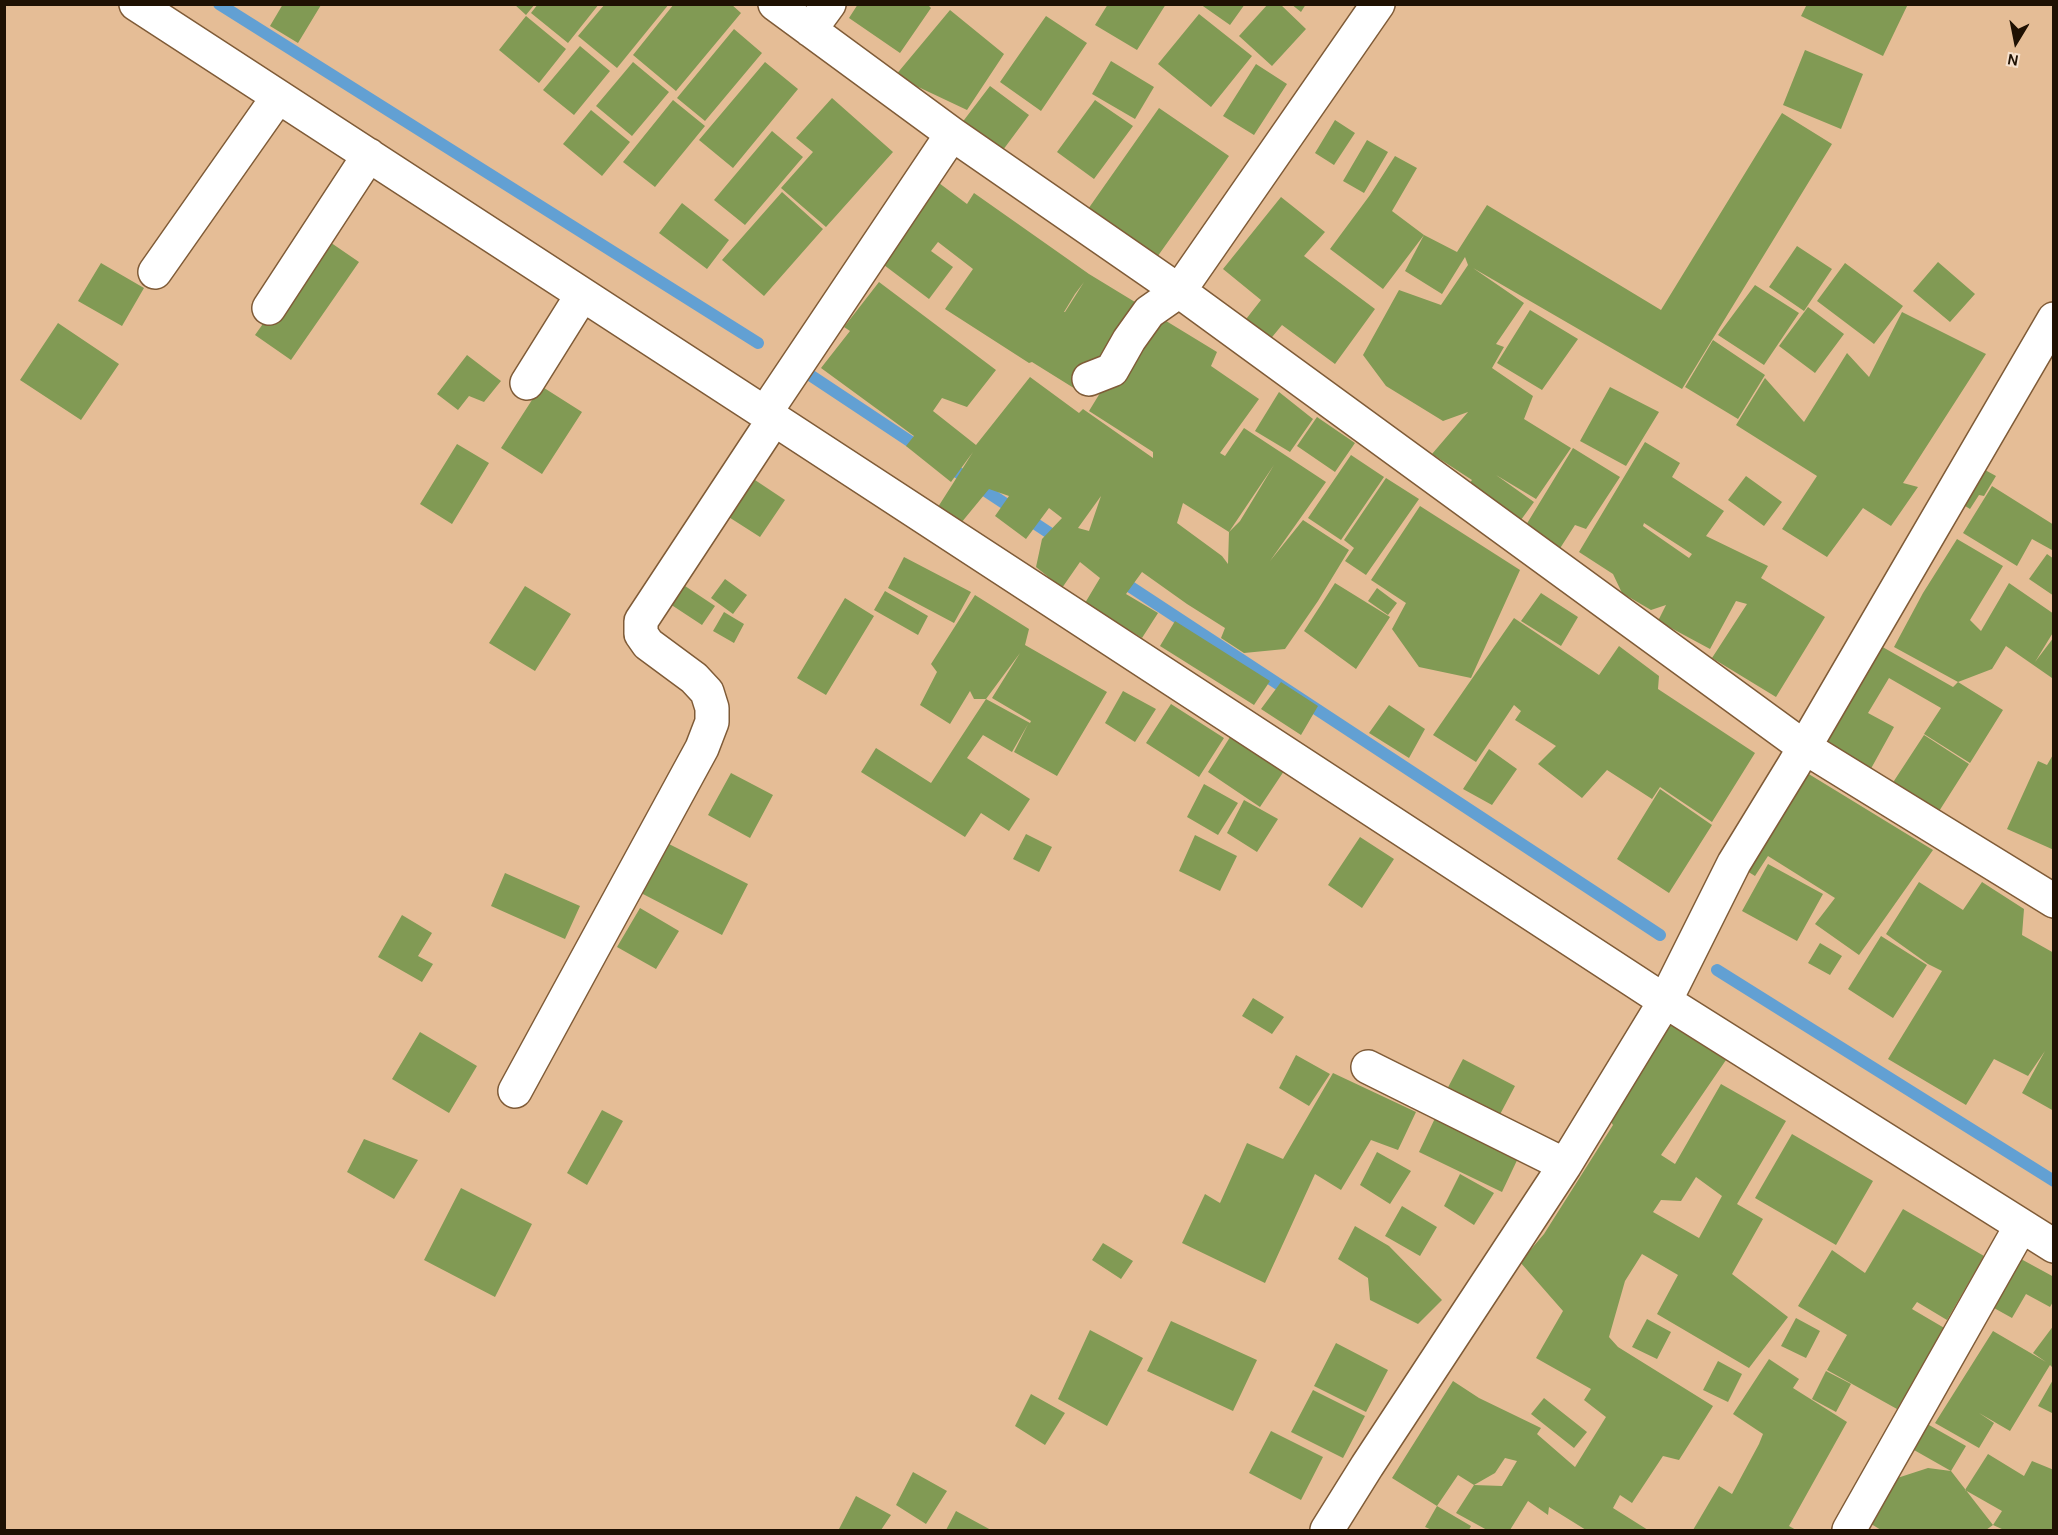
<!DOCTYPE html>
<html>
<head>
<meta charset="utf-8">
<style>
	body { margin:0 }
	#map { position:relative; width:2058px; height:1535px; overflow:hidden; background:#e5bd96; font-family:Karla,sans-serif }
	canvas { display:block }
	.frame { position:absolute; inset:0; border:6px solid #1f1103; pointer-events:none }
	.north { position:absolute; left:1986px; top:12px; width:60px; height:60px; -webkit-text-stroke:4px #f7e2ce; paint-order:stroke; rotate:190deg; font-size:16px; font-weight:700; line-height:24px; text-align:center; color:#1f1103 }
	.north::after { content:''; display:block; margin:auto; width:21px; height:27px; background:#1f1103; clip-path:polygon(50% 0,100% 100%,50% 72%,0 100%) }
</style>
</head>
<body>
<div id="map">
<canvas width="2058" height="1535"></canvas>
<div class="frame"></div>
<div class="north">N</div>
</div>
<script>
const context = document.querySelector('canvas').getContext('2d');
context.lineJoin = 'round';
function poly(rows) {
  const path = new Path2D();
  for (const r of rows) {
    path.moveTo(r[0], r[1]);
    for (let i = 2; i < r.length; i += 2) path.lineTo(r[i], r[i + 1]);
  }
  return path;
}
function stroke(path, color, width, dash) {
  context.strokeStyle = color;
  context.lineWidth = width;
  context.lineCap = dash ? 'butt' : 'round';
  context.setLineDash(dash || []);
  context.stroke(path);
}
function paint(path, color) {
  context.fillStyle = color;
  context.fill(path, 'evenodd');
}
stroke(poly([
	[219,4,758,343],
	[810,375,923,450],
	[945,464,1060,540],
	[1117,578,1660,935],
	[1717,970,2054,1181]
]), '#62a0d3', 12);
paint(poly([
	[283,4,321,5,298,43,270,26],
	[514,4,535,4,526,15],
	[538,4,599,4,568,43,531,13],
	[605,4,669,4,617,68,578,36],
	[674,4,731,4,741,13,676,91,633,55],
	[858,4,927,4,931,8,900,53,849,18],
	[1108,4,1166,4,1137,50,1095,25],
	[1200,4,1245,4,1230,25],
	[1268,4,1280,4,1306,29,1272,66,1239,36],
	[1291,4,1306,4,1301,12],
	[1807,4,1908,4,1883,56,1801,16],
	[950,10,1004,54,967,110,895,76],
	[1199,14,1252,56,1211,107,1158,64],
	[526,16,566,49,539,83,499,50],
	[1046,16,1087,43,1041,111,1000,82],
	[734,29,762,53,705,121,677,98],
	[580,46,610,71,574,115,543,90],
	[1805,50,1863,74,1841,129,1783,105],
	[1111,61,1154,87,1135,119,1092,94],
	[633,62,669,92,632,136,596,106],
	[765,62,798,89,733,168,699,140],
	[1256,64,1287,84,1254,135,1223,116],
	[990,86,1029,115,1000,154,961,124],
	[832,98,893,152,826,227,781,188,813,152,796,138],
	[673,100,705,126,655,187,623,162],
	[1095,100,1133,126,1094,179,1057,152],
	[1159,108,1229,156,1155,260,1086,212],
	[591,110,630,142,602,176,563,144],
	[1782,113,1832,144,1682,389,1473,268,1524,303,1496,344,1504,347,1492,368,1533,396,1524,419,1571,448,1536,499,1496,475,1534,502,1518,524,1466,488,1472,480,1432,454,1468,412,1443,421,1386,386,1363,355,1399,290,1441,305,1468,265,1465,257,1442,294,1405,271,1424,235,1457,252,1487,205,1661,310],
	[1335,120,1355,133,1334,165,1315,153],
	[772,131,803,157,745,225,714,200],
	[1367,140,1388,152,1364,193,1343,181],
	[1395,156,1417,168,1392,211,1424,235,1383,289,1330,249,1370,195],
	[939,183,967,204,974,193,1089,274,1217,352,1211,366,1259,399,1220,453,1225,456,1244,428,1326,482,1270,561,1303,520,1349,550,1318,601,1285,649,1244,653,1221,638,1225,628,1187,604,1142,572,1126,594,1158,613,1142,638,1085,603,1100,578,1080,562,1062,588,1036,567,1042,539,1062,518,1049,508,1026,539,995,516,1009,496,989,489,961,523,938,507,973,452,951,482,906,446,914,436,821,368,850,331,844,327,879,282,996,370,967,407,942,398,933,411,976,445,1030,377,1079,413,1083,409,1153,458,1153,452,1089,411,1138,331,1097,360,1077,390,1032,362,1029,363,945,309,973,269,938,242,931,251,953,267,929,299,880,262],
	[1084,282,1065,312,1064,312,1075,294],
	[1274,465,1240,521,1229,532],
	[1101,496,1089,531,1078,528],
	[1183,503,1229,532,1228,564,1222,556,1177,523],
	[782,192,823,229,764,296,722,260],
	[1281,197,1325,232,1304,256,1375,309,1335,364,1282,325,1268,342,1243,323,1261,300,1223,269],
	[682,203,729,240,707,269,659,233],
	[324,238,359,262,291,360,255,335],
	[1797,246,1832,269,1804,311,1769,287],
	[1938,262,1975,294,1950,322,1913,291],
	[101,263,144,288,122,326,78,301],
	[1845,263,1903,306,1874,344,1817,301],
	[1755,285,1799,313,1764,365,1718,335],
	[1808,307,1844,334,1815,373,1779,346],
	[1530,310,1578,339,1542,390,1497,363],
	[1902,312,1986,354,1903,483,1918,487,1891,526,1863,508,1827,557,1782,529,1817,476,1736,425,1765,378,1804,422,1847,353,1869,377],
	[58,323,119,364,81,420,20,380],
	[1713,340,1765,375,1738,419,1685,387],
	[467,355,501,381,484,402,469,396,458,410,437,394],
	[541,386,582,412,542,474,501,448],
	[1610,387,1659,412,1626,466,1580,441],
	[1279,392,1313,419,1290,452,1255,431],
	[1317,417,1355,443,1335,472,1297,446],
	[1645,442,1680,463,1672,477,1724,511,1706,536,1768,566,1761,578,1825,617,1776,697,1712,658,1747,604,1736,601,1710,649,1658,621,1666,605,1651,610,1622,593,1613,574,1579,552],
	[1644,523,1692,554,1689,558,1643,526],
	[457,444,489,463,452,524,420,504],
	[1573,448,1620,477,1586,529,1575,525,1557,553,1523,530],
	[1351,455,1384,477,1341,540,1308,518],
	[1976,465,1996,476,1984,496,1979,495,1970,509,1949,496],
	[749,476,785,500,760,537,724,514],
	[1746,476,1782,502,1764,526,1728,500],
	[1386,478,1419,499,1366,575,1345,561,1354,548,1344,540],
	[1992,486,2054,525,2054,547,2052,550,2032,539,2017,566,1963,533],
	[1420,506,1520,570,1471,678,1419,667,1392,629,1406,603,1371,580],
	[1957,539,2003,566,1970,620,1981,631,2009,583,2054,614,2054,631,2035,662,2054,637,2052,678,2006,646,1992,669,1958,682,1894,647,1923,593],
	[2047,554,2054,559,2054,596,2029,579],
	[904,557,971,592,954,623,888,588],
	[725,579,747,595,733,614,711,598],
	[1335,583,1390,617,1356,669,1304,631],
	[682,584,715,606,702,625,670,604],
	[525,586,571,614,535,671,489,643],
	[1377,588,1397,603,1388,615,1368,601],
	[885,591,928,616,918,635,874,610],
	[1541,593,1578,617,1561,646,1521,621],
	[975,595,1029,629,1025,645,1107,692,1057,776,1014,752,1028,724,1012,752,983,735,967,758,1030,799,1009,831,981,813,965,837,861,772,876,748,931,783,986,699,974,699,970,691,950,724,920,705,937,672,931,664],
	[1020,653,992,698,1031,721,1030,723,986,699],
	[845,598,874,616,826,695,797,678],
	[724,612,744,624,734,643,713,631],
	[1514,618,1599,675,1619,646,1659,676,1658,689,1755,753,1712,822,1660,787,1652,799,1607,770,1582,798,1538,764,1556,746,1515,720,1521,711,1514,705,1476,762,1433,735],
	[1175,621,1270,681,1254,705,1160,646],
	[1872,641,1953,687,1958,682,2003,710,1970,763,1924,734,1941,708,1889,678,1868,713,1894,727,1868,774,1813,744],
	[1281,682,1318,706,1301,735,1261,709],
	[1123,691,1156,709,1135,742,1105,723],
	[1171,704,1224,738,1199,777,1146,743],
	[1389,705,1425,729,1409,758,1369,733],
	[1232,734,1286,768,1260,807,1208,772],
	[1924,735,1969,764,1936,816,1890,787],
	[1489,749,1517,769,1492,805,1463,789],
	[2054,753,2054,850,2007,829,2038,761,2047,765],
	[1794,765,1933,850,1859,955,1815,924,1835,898,1768,856,1755,876,1734,863],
	[731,773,773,795,750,838,708,815],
	[1204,784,1238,803,1218,835,1187,817],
	[1660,789,1712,825,1669,893,1617,859],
	[1244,800,1278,819,1257,852,1227,833],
	[1026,834,1052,847,1039,872,1013,859],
	[1195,835,1237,856,1220,891,1179,871],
	[1360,837,1394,859,1362,908,1328,885],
	[667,843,748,884,722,935,641,893],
	[1768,864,1823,894,1797,941,1742,911],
	[505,873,580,906,565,939,491,906],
	[1919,882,1963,910,1982,882,2024,909,2022,935,2054,953,2054,1111,2022,1093,2045,1051,2028,1076,1994,1059,1966,1105,1888,1059,1942,971,1928,964,1886,934],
	[640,908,679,931,656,969,617,947],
	[402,915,432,933,418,956,433,964,422,982,378,957],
	[1881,936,1927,965,1893,1018,1848,989],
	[1820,943,1842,956,1830,975,1808,963],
	[1253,998,1284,1017,1272,1034,1242,1016],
	[1658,1017,1726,1060,1661,1155,1675,1164,1721,1084,1786,1121,1737,1204,1763,1219,1732,1274,1788,1317,1749,1368,1657,1314,1678,1275,1642,1254,1625,1281,1609,1337,1618,1347,1713,1406,1679,1460,1663,1456,1632,1503,1620,1495,1613,1508,1648,1530,1586,1530,1549,1507,1548,1515,1528,1501,1510,1530,1487,1530,1456,1513,1474,1485,1502,1486,1517,1461,1505,1458,1495,1473,1474,1485,1458,1475,1437,1506,1471,1526,1469,1530,1432,1530,1425,1527,1437,1506,1392,1478,1453,1381,1479,1398,1541,1428,1537,1434,1575,1467,1606,1417,1584,1400,1591,1389,1536,1358,1563,1311,1520,1262,1544,1234,1613,1125,1608,1117],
	[1696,1177,1722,1196,1699,1238,1653,1212,1661,1200,1681,1201],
	[420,1032,477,1066,449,1113,392,1079],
	[1296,1055,1330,1074,1309,1106,1279,1088],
	[1463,1059,1515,1086,1496,1122,1444,1095],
	[1333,1073,1416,1112,1398,1150,1371,1140,1341,1190,1315,1174,1265,1283,1182,1243,1205,1194,1220,1203,1247,1143,1283,1159],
	[602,1110,623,1121,587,1185,567,1173],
	[1437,1114,1520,1154,1502,1192,1419,1152],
	[1792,1134,1873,1181,1836,1245,1755,1198],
	[364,1139,418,1160,394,1199,347,1172],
	[1377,1152,1411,1171,1390,1204,1360,1185],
	[1460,1174,1494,1193,1474,1225,1444,1206],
	[461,1188,532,1224,495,1297,424,1260],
	[1402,1206,1437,1227,1420,1256,1385,1236],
	[1903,1209,1984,1256,1947,1320,1917,1302,1912,1309,1946,1329,1897,1409,1827,1370,1847,1335,1798,1306,1832,1250,1865,1273],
	[1355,1226,1389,1246,1442,1300,1418,1324,1370,1300,1368,1278,1338,1259],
	[1103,1243,1133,1261,1121,1279,1092,1260],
	[2021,1259,2054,1277,2054,1300,2050,1307,2026,1294,2012,1318,1994,1308],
	[1796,1318,1820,1331,1806,1358,1781,1346],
	[1647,1319,1671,1332,1657,1359,1632,1347],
	[1171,1321,1257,1360,1233,1411,1147,1371],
	[2054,1325,2054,1369,2050,1365,2010,1431,1979,1413,1994,1423,1979,1448,1935,1423,1993,1331,2046,1362,2033,1353],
	[1090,1330,1143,1358,1107,1426,1058,1399],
	[1336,1343,1388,1370,1366,1412,1314,1386],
	[1769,1359,1799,1379,1793,1388,1847,1422,1789,1526,1796,1530,1693,1530,1719,1486,1732,1494,1759,1444,1763,1434,1733,1414],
	[1718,1361,1742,1374,1728,1402,1703,1390],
	[1826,1371,1851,1384,1836,1412,1812,1399],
	[2054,1378,2054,1414,2038,1406],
	[1313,1390,1365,1416,1343,1458,1291,1432],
	[1031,1394,1065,1413,1045,1445,1015,1426],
	[1544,1398,1587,1432,1574,1448,1531,1414],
	[1922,1421,1966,1446,1951,1471,1993,1525,1986,1530,1881,1530,1863,1519,1888,1481,1928,1468,1951,1471,1907,1446],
	[1271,1431,1323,1457,1301,1500,1249,1473],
	[1988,1454,2024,1476,2032,1461,2054,1470,2054,1530,2004,1530,1993,1525,2002,1511,1965,1490],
	[913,1472,947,1491,926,1524,896,1505],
	[856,1496,891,1515,881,1530,842,1530,839,1529],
	[956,1511,991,1530,946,1530]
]), '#819a54');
const minor = poly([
	[136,4,774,419,1665,1001,2054,1246],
	[775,4,952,134,1179,291,1804,747,2054,901],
	[810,30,829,4],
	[155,272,278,97],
	[269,308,369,155],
	[1089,379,1112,370,1129,340,1149,312,1179,291,1378,4],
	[527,383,582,295],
	[765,413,952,134],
	[1368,1067,1565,1165],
	[515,1091,702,748,712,722,712,708,707,692,694,678,648,644,641,634,641,621,774,419],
	[1327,1530,1367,1466,1565,1165,1665,1001,1734,863,1794,765,2054,319],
	[1849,1530,2021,1226]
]);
stroke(minor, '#7f5b37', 36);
stroke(minor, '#fff', 33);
</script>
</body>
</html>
